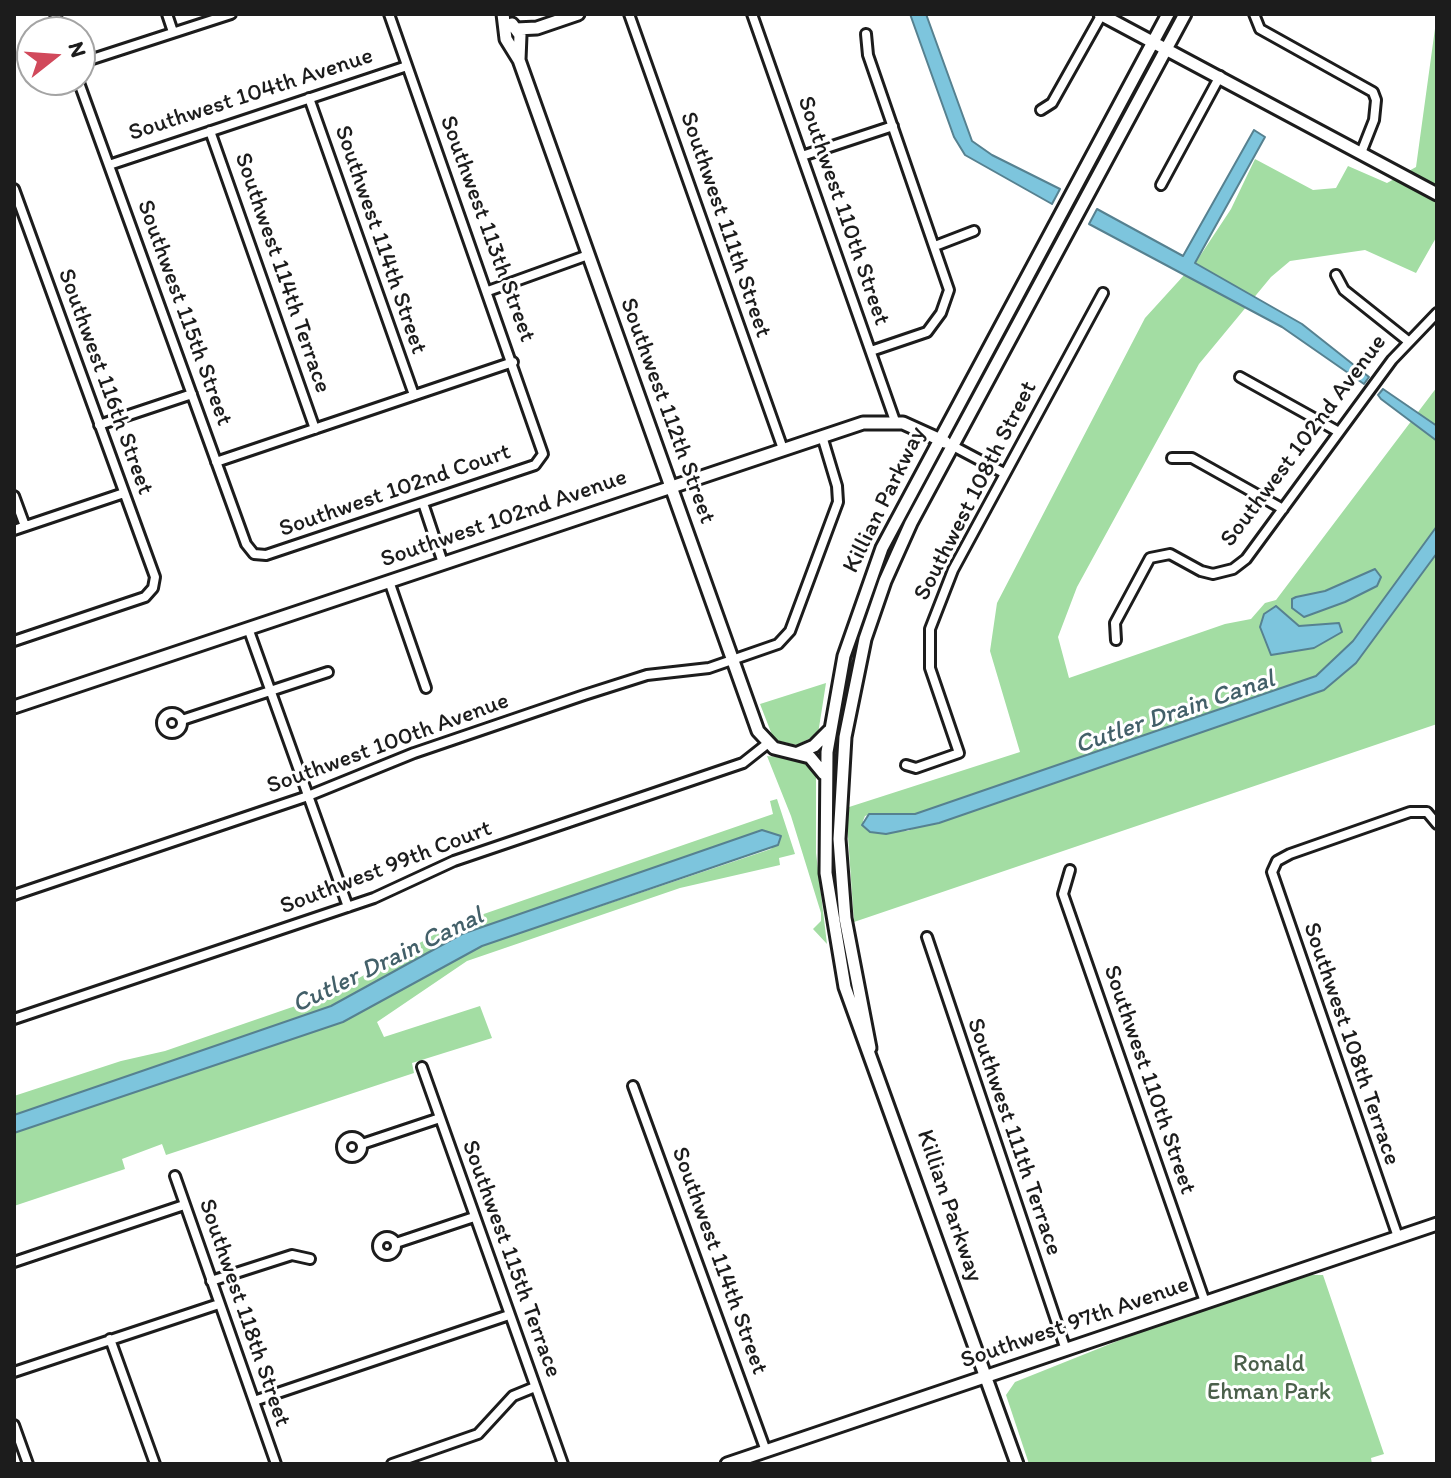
<!DOCTYPE html>
<html>
<head>
<meta charset="utf-8">
<style>
	body { margin:0 }
	#map { position:relative; width:1451px; height:1478px; overflow:hidden; background:#fff; font-family:Itim,sans-serif }
	canvas { display:block }
	.frame { position:absolute; inset:0; border:16px solid #1c1c1c; pointer-events:none }
	.north { position:absolute; left:16px; top:16px; width:80px; height:80px; box-sizing:border-box; background:#fff; border:2px solid #a4a4a4; border-radius:50%; rotate:73deg; font-size:22px; font-weight:700; line-height:32px; text-align:center; color:#1c1c1c }
	.north::after { content:''; display:block; margin:auto; width:28px; height:36px; background:#d1495b; clip-path:polygon(50% 0,100% 100%,50% 72%,0 100%) }
</style>
</head>
<body>
<div id="map">
<canvas width="1451" height="1478"></canvas>
<div class="frame"></div>
<div class="north">N</div>
</div>
<script>
const context = document.querySelector('canvas').getContext('2d');
context.lineJoin = 'round';
function paint(path, color) {
  context.fillStyle = color;
  context.fill(path, 'evenodd');
}
function poly(rows) {
  const path = new Path2D();
  for (const r of rows) {
    if (r.length === 3) {
      path.moveTo(r[0] + r[2], r[1]);
      path.arc(r[0], r[1], r[2], 0, 2 * Math.PI);
      continue;
    }
    path.moveTo(r[0], r[1]);
    for (let i = 2; i < r.length; i += 2) path.lineTo(r[i], r[i + 1]);
  }
  return path;
}
function stroke(path, color, width, dash) {
  context.strokeStyle = color;
  context.lineWidth = width;
  context.lineCap = dash ? 'butt' : 'round';
  context.setLineDash(dash || []);
  context.stroke(path);
}
function label(font, color, halo, rows, align = 'center') {
  context.font = font + ' Itim,sans-serif';
  context.lineWidth = 6;
  context.setLineDash([]);
  context.textBaseline = 'middle';
  context.strokeStyle = halo;
  context.fillStyle = color;
  for (const [text, x, y, turn = 0] of rows) {
    context.save();
    context.translate(x, y);
    context.rotate((+turn || 0) * Math.PI / 180);
    context.textAlign = isNaN(turn) ? turn : align;
    if (halo) context.strokeText(text, 0, 0);
    context.fillText(text, 0, 0);
    context.restore();
  }
}
paint(poly([
	[1437,14,1437,236,1416,273,1365,250,1290,261,1271,277,1199,364,1077,587,1058,637,1069,678,1225,624,1251,619,1265,603,1276,600,1437,387,1437,724,854,922,846,808,1020,752,990,651,997,603,1145,318,1196,262,1231,209,1255,159,1313,190,1336,188,1348,166,1387,183,1416,167],
	[1028,775,908,831,870,832,863,821,865,816,875,813,915,814],
	[826,683,818,734,797,745,774,740,760,704],
	[767,756,806,760,816,772,816,853,827,944,813,929,821,921,821,913,791,816],
	[777,799,795,854,779,858,780,865,680,888,467,961,377,1022,384,1037,480,1006,492,1038,412,1063,414,1073,166,1155,162,1144,122,1159,125,1169,14,1206,14,1133,343,1022,482,946,771,849,781,836,762,830,462,934,339,1003,165,1066,14,1115,14,1096,121,1061,165,1051,304,1003,359,978,449,926,773,814,770,801],
	[1307,1275,1323,1275,1384,1454,1371,1458,1372,1464,1029,1464,1006,1395,1015,1382,1140,1332]
]), '#a3dda3');
const water = poly([
	[910,14,926,14,972,141,992,155,1060,189,1052,204,965,155,954,137,910,14],
	[1254,130,1265,137,1195,263,1302,324,1369,377,1364,384,1282,327,1089,224,1097,209,1183,256,1254,130],
	[1383,389,1437,426,1437,441,1381,399,1378,395,1383,389],
	[1437,526,1437,553,1356,663,1324,690,939,823,886,834,870,832,862,825,869,814,915,814,1316,676,1353,641,1437,526],
	[1375,569,1381,577,1377,586,1345,602,1304,617,1292,608,1292,599,1296,597,1325,591,1375,569],
	[1276,606,1299,626,1339,623,1342,632,1314,648,1271,655,1260,627,1264,614,1276,606],
	[762,830,781,836,778,845,482,946,343,1022,14,1133,14,1115,331,1006,462,934,762,830]
]);
paint(water, '#7dc5dd');
stroke(water, '#568190', 2);
const street = poly([
	[55,14,61,32],
	[167,14,173,32],
	[629,14,783,449],
	[752,14,895,421],
	[1254,14,1260,29,1373,92,1376,100,1374,120,1361,153],
	[866,34,868,55,949,290,941,313,927,332,871,351],
	[80,63,231,14],
	[78,80,246,544,254,554,266,555,535,465,543,454,389,14],
	[309,98,414,395],
	[1041,110,1052,103,1102,14],
	[210,131,315,429],
	[802,156,893,126],
	[109,165,407,66],
	[1161,185,1220,76],
	[14,189,155,577,153,588,145,597,14,641],
	[935,246,974,231],
	[1336,275,1344,290,1408,341],
	[488,291,588,255],
	[1240,377,1339,432],
	[99,425,192,394],
	[953,446,1004,473],
	[1172,458,1192,458,1283,509],
	[216,462,513,362],
	[14,496,25,526],
	[423,503,443,563],
	[14,530,124,493],
	[389,581,426,688],
	[248,628,348,907],
	[1116,640,1115,623,1150,558,1170,554,1201,571,1213,574,1233,569,1246,559,1392,360,1437,313],
	[172,723,10],
	[182,720,328,672],
	[906,765,916,768,959,753,930,668,930,629,953,570,1103,293],
	[1070,870,1063,894,1205,1302],
	[14,895,308,796,414,753,584,695,647,675,709,668,778,644,790,631,838,502,837,486,822,436],
	[927,937,1066,1350],
	[14,1019,374,898,454,861,743,763,767,744],
	[422,1067,563,1464],
	[633,1086,766,1451],
	[352,1147,10],
	[362,1144,440,1118],
	[175,1176,276,1464],
	[387,1246,9],
	[1398,1237,1272,872,1277,861,1290,854,1410,812,1427,812,1437,824],
	[396,1243,474,1217],
	[14,1262,184,1205],
	[211,1281,292,1255,310,1259],
	[110,1339,155,1464],
	[14,1372,219,1304],
	[254,1401,509,1315],
	[14,1425,28,1464],
	[392,1464,478,1434,513,1396,535,1387]
]);
const secondary = poly([
	[503,14,506,39,519,60,758,731,774,748,810,757,824,774],
	[1100,14,1437,194],
	[512,24,520,35,519,60],
	[516,29,537,28,578,14],
	[14,707,863,423,903,423,945,442],
	[798,753,814,746,829,731],
	[870,1048,845,918,839,839,845,737,865,639,885,581,911,523,1185,14],
	[727,1464,1437,1224],
	[1017,1464,845,987,826,873,827,752,844,656,882,548,1168,14]
]);
stroke(street, '#1c1c1c', 14);
stroke(secondary, '#1c1c1c', 17);
stroke(street, '#fff', 8);
stroke(secondary, '#fff', 11);
label('24px', '#1c1c1c', '#fff', [
	["Southwest 104th Avenue",251,95,-18],
	["Southwest 110th Street",843,211,71],
	["Southwest 111th Street",725,225,71],
	["Southwest 113th Street",487,229,70],
	["Southwest 114th Street",380,240,71],
	["Southwest 114th Terrace",282,273,71],
	["Southwest 115th Street",184,313,70],
	["Southwest 116th Street",105,382,70],
	["Southwest 112th Street",667,411,70],
	["Southwest 102nd Avenue",1304,441,-53],
	["Southwest 102nd Court",395,491,-19],
	["Southwest 108th Street",976,491,-63],
	["Killian Parkway",885,500,-64],
	["Southwest 102nd Avenue",504,519,-19],
	["Southwest 100th Avenue",388,744,-20],
	["Southwest 99th Court",386,868,-21],
	["Southwest 108th Terrace",1351,1044,71],
	["Southwest 110th Street",1149,1080,71],
	["Southwest 111th Terrace",1014,1137,71],
	["Killian Parkway",949,1206,71],
	["Southwest 115th Terrace",511,1259,70],
	["Southwest 114th Street",719,1261,70],
	["Southwest 118th Street",244,1313,71],
	["Southwest 97th Avenue",1075,1323,-19]
]);
label('24px', '#4b604b', '#fff', [
	["Ronald",1269,1365],
	["Ehman Park",1269,1393]
]);
label('italic 26px', '#436069', '#fff', [
	["Cutler Drain Canal",1175,713,-19],
	["Cutler Drain Canal",388,961,-26]
]);
</script>
</body>
</html>
